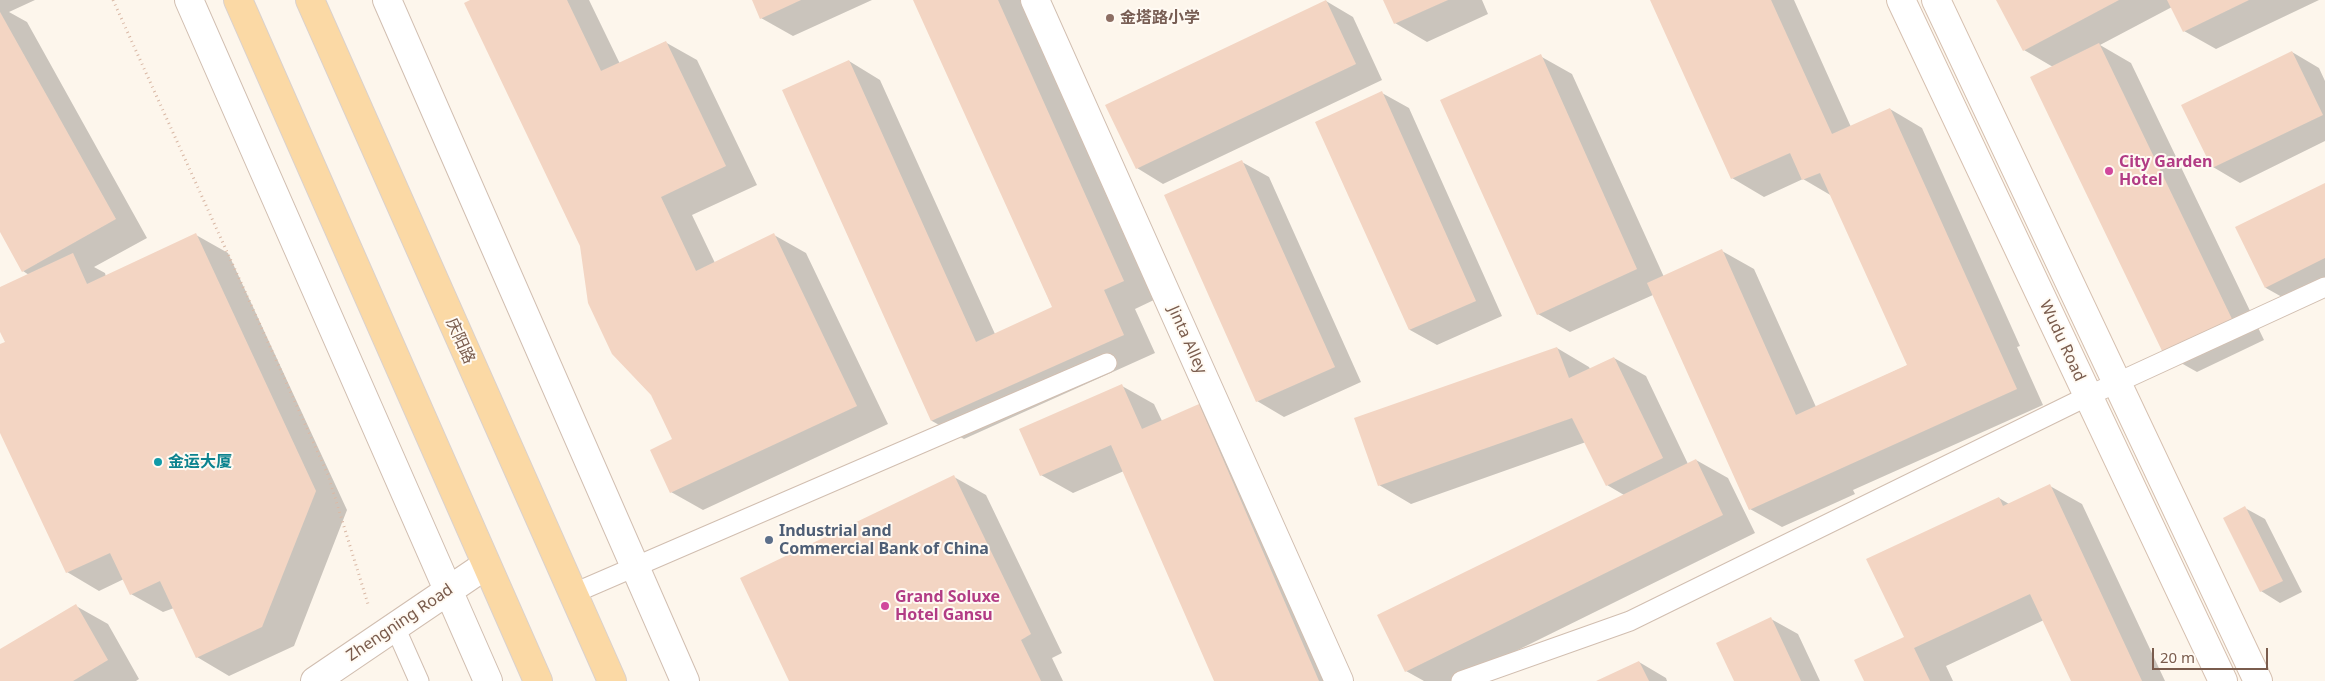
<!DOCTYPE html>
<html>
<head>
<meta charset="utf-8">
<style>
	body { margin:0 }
	#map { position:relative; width:2325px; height:681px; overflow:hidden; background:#fdf6ec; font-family:"Noto Sans",sans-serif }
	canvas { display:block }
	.scale { position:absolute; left:2152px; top:648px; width:116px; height:22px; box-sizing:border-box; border:2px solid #7a5c4d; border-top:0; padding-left:6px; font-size:15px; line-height:18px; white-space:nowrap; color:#7a5c4d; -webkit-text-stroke:4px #fffaf3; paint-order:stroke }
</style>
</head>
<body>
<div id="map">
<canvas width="2325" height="681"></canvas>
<div class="scale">20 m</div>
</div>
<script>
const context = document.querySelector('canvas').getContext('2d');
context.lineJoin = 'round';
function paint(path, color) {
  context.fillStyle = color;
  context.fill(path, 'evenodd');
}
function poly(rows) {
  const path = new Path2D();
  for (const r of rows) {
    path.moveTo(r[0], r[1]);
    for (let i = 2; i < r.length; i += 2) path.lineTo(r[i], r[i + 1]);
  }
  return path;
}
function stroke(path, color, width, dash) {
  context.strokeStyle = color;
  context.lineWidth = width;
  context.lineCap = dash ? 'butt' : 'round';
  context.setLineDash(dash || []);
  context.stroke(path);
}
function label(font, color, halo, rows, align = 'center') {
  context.font = font + ' "Noto Sans","Noto Sans SC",sans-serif';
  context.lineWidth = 4;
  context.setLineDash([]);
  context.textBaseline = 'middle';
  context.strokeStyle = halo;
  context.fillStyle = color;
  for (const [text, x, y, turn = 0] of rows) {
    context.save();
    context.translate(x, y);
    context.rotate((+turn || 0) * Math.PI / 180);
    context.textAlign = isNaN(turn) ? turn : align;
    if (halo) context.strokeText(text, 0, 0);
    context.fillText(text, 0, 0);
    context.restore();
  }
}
paint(poly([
	[0,0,35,0,9,12,27,22,147,238,94,267,105,273,106,277,196,235,228,253,347,510,294,646,229,676,197,657,174,608,163,612,131,594,124,579,99,591,67,572,0,430,0,345,6,342,0,329,0,288,29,275,23,271,0,230],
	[473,0,589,0,620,64,665,42,697,60,757,185,692,215,715,263,774,235,806,253,888,424,703,510,671,492,674,440,581,246],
	[753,0,872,0,793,36,761,18],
	[915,0,1020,0,1156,299,1135,309,1155,353,964,439,932,421,784,91,849,61,880,80,995,334,1053,308],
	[1384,0,1482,0,1488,14,1427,42,1395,23],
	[1651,0,1794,0,1851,127,1890,109,1922,128,2020,346,2017,347,2043,405,1853,490,1855,494,1782,527,1750,509,1653,295,1570,332,1538,314,1540,56,1572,74,1664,277,1722,251,1754,269,1816,407,1908,365,1832,196,1803,179,1764,197,1732,178],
	[1997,0,2319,0,2216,49,2184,31,2172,7,2100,45,2131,63,2264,340,2197,372,2165,354,2053,67,2024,50],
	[1326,1,1353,17,1382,80,1163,184,1137,168],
	[2292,52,2319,68,2325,81,2325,141,2240,183,2213,167],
	[1382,93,1409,108,1502,316,1437,345,1410,330],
	[1242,162,1269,177,1361,382,1284,417,1257,401],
	[2325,185,2325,292,2298,306,2266,288,2237,227],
	[1557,348,1589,367,1590,369,1614,358,1646,376,1688,464,1696,460,1728,478,1755,533,1455,681,1424,681,1406,671,1624,495,1607,485,1586,442,1411,504,1379,485],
	[1122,386,1154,404,1162,421,1199,405,1231,424,1343,681,1215,681,1124,471,1073,493,1041,475],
	[954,477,986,495,1062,653,1052,658,1063,681,791,681],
	[2050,486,2082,504,2165,681,2072,681,2044,620,1946,666,1953,681,1865,681,1905,638,1999,498,2009,504],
	[2245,508,2265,519,2302,592,2280,603,2261,591],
	[76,606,108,624,139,679,136,681,0,681,0,650],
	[1771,619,1798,634,1820,681,1735,681],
	[1639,662,1666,678,1667,681,1599,681]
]), '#0003');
paint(poly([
	[470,0,567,0,601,71,666,41,726,166,661,197,696,271,774,233,857,406,670,493,650,450,672,439,651,395,612,354,588,303,580,246,464,3],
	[752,0,801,0,760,19],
	[913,0,998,0,1124,281,1104,290,1124,335,931,421,782,90,849,60,976,342,1052,307],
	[1326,0,1356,64,1136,169,1105,105],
	[1383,0,1448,0,1394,24],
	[1650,0,1771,0,1832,134,1890,108,2017,389,1749,510,1647,283,1722,249,1796,415,1907,365,1820,173,1802,180,1790,153,1731,179],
	[1996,0,2119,0,2023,51],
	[2167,0,2249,0,2183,32],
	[0,12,116,219,22,272,0,232],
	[2099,43,2233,321,2164,355,2030,77],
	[2292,51,2323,115,2212,168,2181,105],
	[1541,54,1637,269,1537,315,1440,100],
	[1382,91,1476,301,1409,330,1315,122],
	[1242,160,1335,367,1256,402,1164,195],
	[2325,183,2325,258,2265,288,2235,227],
	[196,233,316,491,262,627,196,658,160,581,130,595,110,553,66,573,0,433,0,344,5,342,0,332,0,287,73,253,87,284],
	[1557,347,1569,378,1614,357,1663,458,1606,486,1572,418,1378,486,1354,418],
	[1122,384,1142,429,1199,404,1319,681,1214,681,1111,445,1040,476,1019,429],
	[1696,459,1723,515,1405,672,1377,615],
	[954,475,1031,634,1021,640,1041,681,789,681,740,578],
	[2050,484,2142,681,2071,681,2030,594,1914,648,1930,681,1864,681,1854,660,1904,637,1866,559,1999,497,2003,506],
	[2245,506,2283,581,2260,592,2223,518],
	[76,604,108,660,73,681,0,681,0,649],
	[1771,617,1801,681,1734,681,1716,643],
	[1639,661,1649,681,1596,681]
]), '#f3d5c3');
const lane = poly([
	[572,594,1107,363],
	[395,627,419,681],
	[1461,681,1630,621,2088,396,2325,287]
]);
const street = poly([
	[189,0,488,681],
	[387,0,685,681],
	[1035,0,1339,681],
	[315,681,486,565]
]);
const secondary = poly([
	[1901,0,2223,681],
	[1936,0,2258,681]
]);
const primary = poly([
	[238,0,538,681],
	[310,0,612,681]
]);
stroke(lane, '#d1beb0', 21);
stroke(street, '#d1beb0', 30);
stroke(secondary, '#d6c0b0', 30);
stroke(primary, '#dad1cd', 30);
stroke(poly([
	[113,0,328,475,368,604]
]), '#d9b8a5', 3, [1, 4]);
stroke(lane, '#fff', 19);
stroke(street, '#fff', 28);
stroke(secondary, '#fff', 28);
stroke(primary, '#fbd9a5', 28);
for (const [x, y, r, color] of [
	[1110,18,5,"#8d6e63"],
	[2109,171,5,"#d1479c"],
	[158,462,5,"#0f9aa8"],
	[769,540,5,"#5c6f8a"],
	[885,606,5,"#d1479c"]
]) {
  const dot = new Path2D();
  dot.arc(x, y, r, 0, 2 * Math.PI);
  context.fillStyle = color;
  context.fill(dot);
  stroke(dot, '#fffaf3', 2);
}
label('bold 16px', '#785e54', '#fffaf3', [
	["金塔路小学",1120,18]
], 'left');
label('bold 16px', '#b23c85', '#fffaf3', [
	["City Garden",2119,162],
	["Hotel",2119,180],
	["Grand Soluxe",895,597],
	["Hotel Gansu",895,615]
], 'left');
label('16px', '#7a5c4d', '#fffaf3', [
	["Jinta Alley",1187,340,66],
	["庆阳路",460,341,66],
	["Wudu Road",2062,341,65],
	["Zhengning Road",400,623,-34]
]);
label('bold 16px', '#0d838f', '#fffaf3', [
	["金运大厦",168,462]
], 'left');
label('bold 16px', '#4e5e75', '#fffaf3', [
	["Industrial and",779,531],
	["Commercial Bank of China",779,549]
], 'left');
</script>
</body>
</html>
